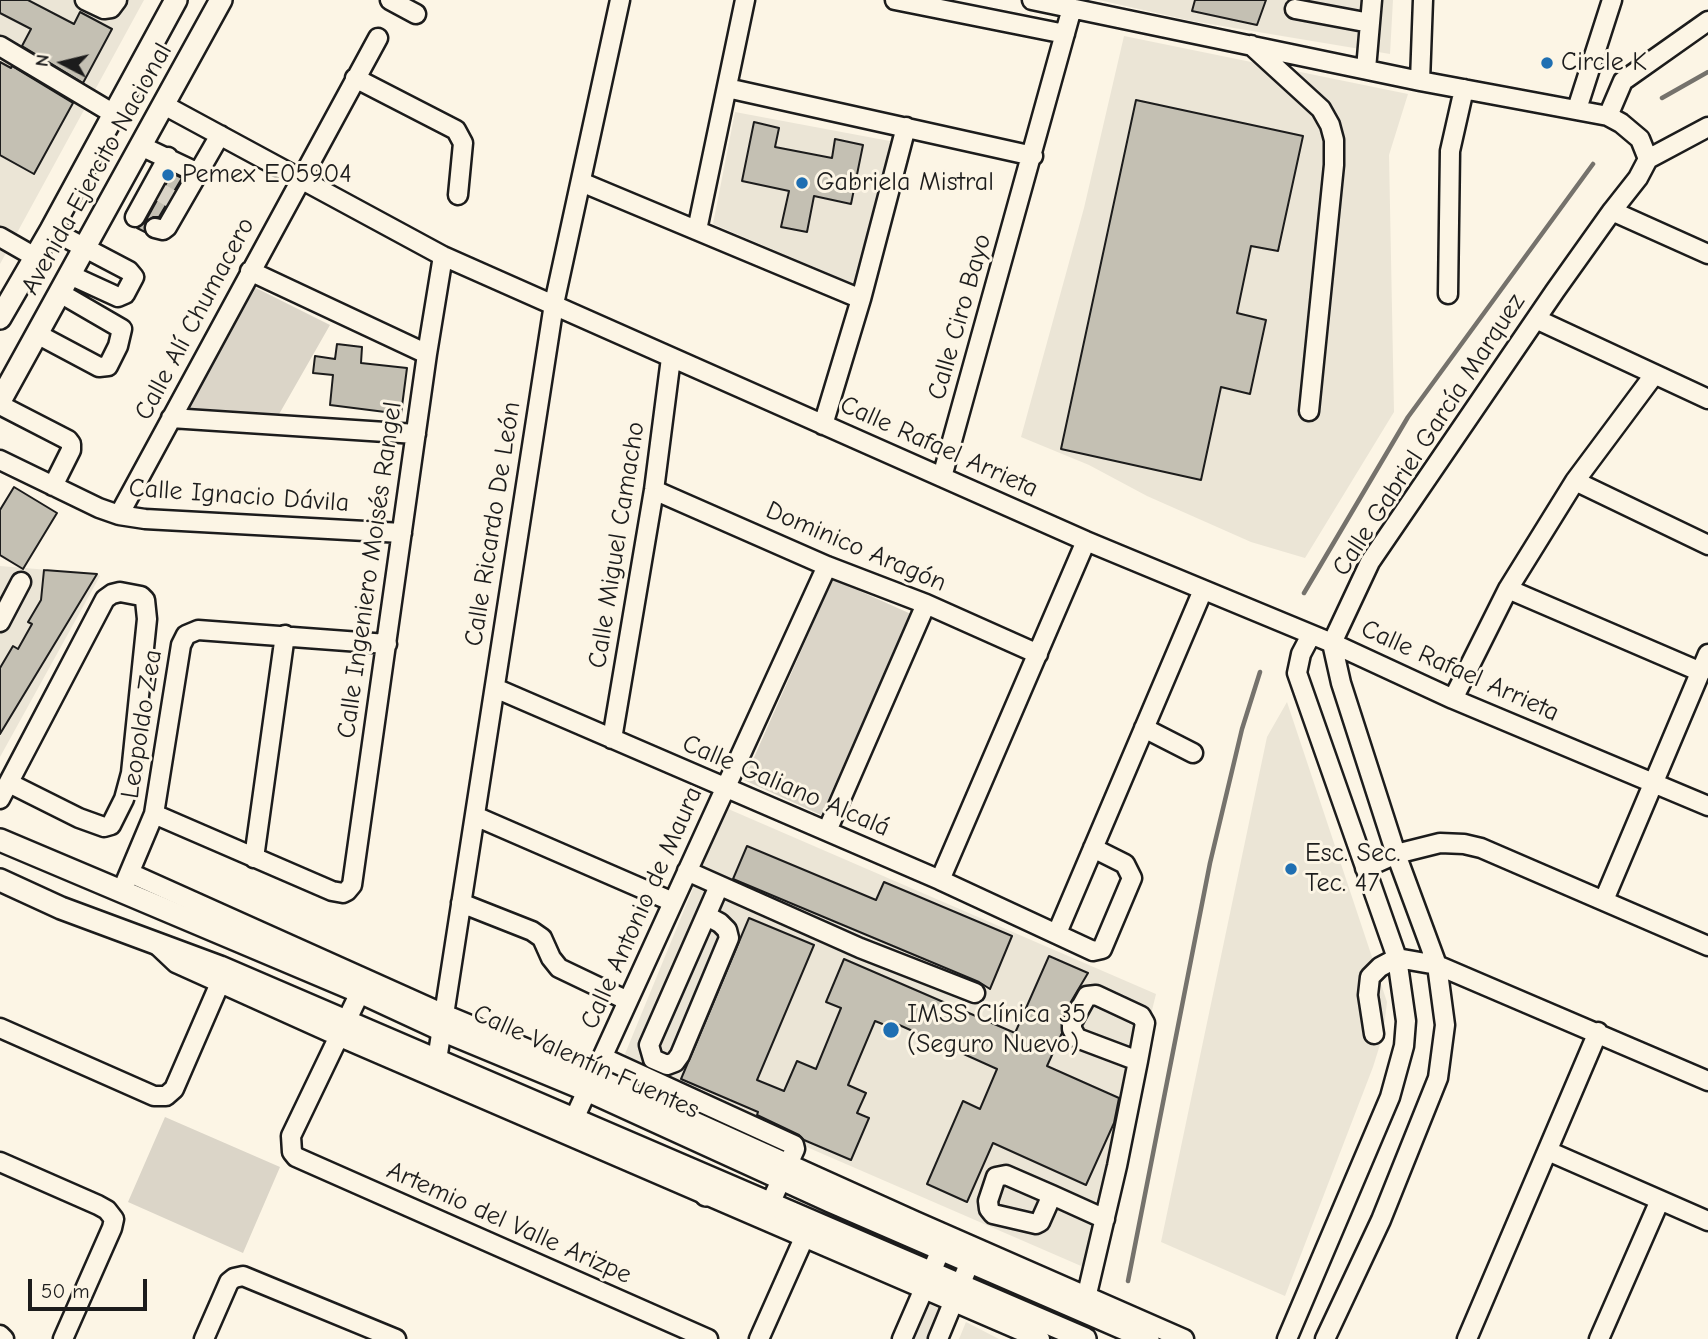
<!DOCTYPE html>
<html>
<head>
<meta charset="utf-8">
<style>
	body { margin:0 }
	#map { position:relative; width:1708px; height:1339px; overflow:hidden; background:#fcf5e5; font-family:"Comic Neue",sans-serif }
	canvas { display:block }
	.north { position:absolute; left:28px; top:28px; width:70px; height:70px; -webkit-text-stroke:5px #fcf5e5; paint-order:stroke; rotate:277deg; font-size:19px; font-weight:700; line-height:28px; text-align:center; color:#1c1c1c }
	.north::after { content:''; display:block; margin:auto; width:24px; height:32px; background:#1c1c1c; clip-path:polygon(50% 0,100% 100%,50% 72%,0 100%) }
	.scale { position:absolute; left:28px; top:1279px; width:119px; height:32px; box-sizing:border-box; border:4px solid #1c1c1c; border-top:0; padding-left:9px; font-size:21px; line-height:24px; white-space:nowrap; color:#1c1c1c; -webkit-text-stroke:5px #fcf5e5; paint-order:stroke }
</style>
</head>
<body>
<div id="map">
<canvas width="1708" height="1339"></canvas>
<div class="north">N</div>
<div class="scale">50 m</div>
</div>
<script>
const context = document.querySelector('canvas').getContext('2d');
context.lineJoin = 'round';
function paint(path, color) {
  context.fillStyle = color;
  context.fill(path, 'evenodd');
}
function poly(rows) {
  const path = new Path2D();
  for (const r of rows) {
    path.moveTo(r[0], r[1]);
    for (let i = 2; i < r.length; i += 2) path.lineTo(r[i], r[i + 1]);
  }
  return path;
}
function stroke(path, color, width, dash) {
  context.strokeStyle = color;
  context.lineWidth = width;
  context.lineCap = dash ? 'butt' : 'round';
  context.setLineDash(dash || []);
  context.stroke(path);
}
function label(font, color, halo, rows, align = 'center') {
  context.font = font + ' "Comic Neue",sans-serif';
  context.lineWidth = 6;
  context.setLineDash([]);
  context.textBaseline = 'middle';
  context.strokeStyle = halo;
  context.fillStyle = color;
  for (const [text, x, y, turn = 0] of rows) {
    context.save();
    context.translate(x, y);
    context.rotate((+turn || 0) * Math.PI / 180);
    context.textAlign = isNaN(turn) ? turn : align;
    if (halo) context.strokeText(text, 0, 0);
    context.fillText(text, 0, 0);
    context.restore();
  }
}
paint(poly([
	[0,0,144,0,0,264],
	[1099,0,1393,0,1390,54,1192,21],
	[1124,36,1408,94,1389,155,1394,412,1305,558,1251,542,1147,496,1089,465,1021,437,1084,208],
	[735,112,895,142,854,284,713,224],
	[0,566,97,574,100,576,0,757],
	[1287,702,1387,1002,1383,1035,1373,1067,1285,1296,1161,1242,1267,737],
	[726,808,1156,994,1088,1269,620,1066],
	[929,1304,945,1311,932,1339,914,1339],
	[966,1322,999,1339,959,1339]
]), '#ebe5d6');
paint(poly([
	[254,287,330,325,278,416,190,409,191,400],
	[833,579,911,614,821,815,744,780],
	[165,1117,280,1167,243,1253,128,1202]
]), '#dbd5c8');
stroke(poly([
	[1662,98,1708,72],
	[1304,593,1408,417,1593,164],
	[1128,1281,1210,863,1242,729,1260,672]
]), '#75726c', 4.5);
const building = poly([
	[0,0,28,0,74,24,80,12,112,29,83,83,22,46,31,29,0,13,0,0],
	[1195,0,1266,0,1257,25,1192,11,1195,0],
	[0,62,11,68,12,66,73,103,34,174,0,155,0,62],
	[1136,100,1303,136,1278,251,1251,246,1237,313,1266,320,1250,394,1221,387,1201,480,1061,449,1136,100],
	[754,122,779,128,775,147,832,158,835,139,863,145,851,204,814,196,807,232,781,227,789,191,742,181,754,122],
	[172,173,182,178,159,217,153,217,146,221,145,232,137,228,145,222,172,173],
	[337,344,362,347,361,363,407,368,401,414,330,405,333,375,313,373,315,356,335,359,337,344],
	[14,487,57,513,23,569,0,555,0,510,14,487],
	[44,570,97,574,0,734,0,668,13,646,18,649,32,624,28,622,41,600,44,570],
	[747,846,876,900,884,882,1012,936,990,989,979,982,733,879,747,846],
	[749,918,814,945,757,1080,784,1091,797,1061,816,1069,841,1008,826,1002,844,959,1015,1033,1049,956,1088,973,1062,1017,1062,1033,1047,1066,1119,1098,1114,1123,1086,1185,993,1143,967,1202,927,1184,963,1101,980,1109,997,1069,897,1024,895,1029,875,1021,848,1085,866,1093,857,1113,869,1118,851,1160,804,1140,799,1135,757,1115,758,1112,681,1079,749,918]
]);
paint(building, '#c4c0b3');
stroke(building, '#1c1c1c', 2);
stroke(poly([
	[156,190,172,199]
]), '#dad4c7', 18, [18, 9]);
const minor = poly([
	[85,0,104,9,111,8,117,0],
	[390,0,416,14],
	[895,0,1065,34],
	[1032,0,1420,81,1608,116,1621,123,1640,139,1648,159],
	[1295,9,1370,23],
	[1251,45,1321,109,1330,125,1334,140,1334,165,1309,411],
	[0,46,114,114],
	[1366,69,1372,0],
	[355,78,456,130,463,143,458,195],
	[1420,81,1423,0],
	[727,88,1033,156],
	[164,105,443,256,1086,541,1332,643,1453,699,1708,806],
	[1577,109,1612,0],
	[1608,116,1623,81,1708,21],
	[141,146,198,173],
	[581,182,861,299],
	[1612,211,1708,254],
	[135,217,168,157],
	[155,228,163,230,167,227,220,135],
	[51,230,129,271,134,277,125,294,118,297,70,275],
	[697,230,745,0],
	[0,237,35,257],
	[250,271,427,354],
	[1448,294,1450,151,1464,89],
	[1536,319,1708,399],
	[37,334,99,367,108,366,118,346,122,329,60,293],
	[0,405,68,440,71,444,71,450,53,486],
	[171,418,416,434],
	[823,425,861,299,906,127],
	[0,460,99,508,119,515,145,519,402,533],
	[942,477,1072,8],
	[1575,481,1708,545],
	[654,490,827,566,926,604,1038,654],
	[119,515,378,38],
	[1508,589,1701,672],
	[0,622,21,582],
	[495,688,940,880,1093,951,1102,949,1132,878,1125,864,1093,848],
	[1453,699,1508,589,1575,481,1654,375],
	[1144,728,1193,753],
	[612,739,654,490,671,358],
	[0,799,105,599,112,594,120,592,141,596,145,600,147,619,131,773,124,799,111,825,104,827,79,818,9,783],
	[154,814,332,891,343,893,347,891,352,885,427,354,443,256],
	[475,816,673,902],
	[827,831,926,604],
	[254,858,285,635],
	[1365,868,1396,854,1440,843,1464,844,1481,848,1708,946],
	[687,871,860,948,975,993],
	[130,873,444,1014,596,1077,915,1221,1184,1339],
	[940,880,1086,541],
	[125,883,154,814,181,645,186,635,198,630,387,644],
	[1604,900,1708,654],
	[461,903,532,931,542,938,551,958,559,968,628,1001],
	[707,916,720,923,727,930,729,938,680,1055,675,1062,667,1065,653,1059,649,1045,719,886],
	[1057,933,1203,590],
	[158,946,176,963,338,1036,1040,1339],
	[365,982,291,1136,292,1152,296,1157,708,1339],
	[0,1028,154,1096,166,1096,174,1089,220,983],
	[1374,1034,1368,995,1370,977,1380,967,1397,958,1437,965,1708,1081],
	[604,1058,794,1145,795,1149,770,1204],
	[437,1060,554,304,620,0],
	[574,1119,827,566],
	[1548,1151,1708,1221],
	[0,1162,98,1205,107,1210,114,1219,112,1228,63,1339],
	[1052,1195,1040,1222,1036,1224,993,1214,989,1209,988,1201,996,1177,1006,1175,1052,1195,1105,1219],
	[1087,1294,1117,1166,1138,1061,1145,1023,1141,1016,1096,995,1087,996,1072,1023,1072,1029,1077,1038,1138,1061],
	[0,1335,4,1339],
	[204,1339,229,1282,234,1278,243,1276,396,1339],
	[759,1339,804,1238],
	[902,1339,946,1238],
	[938,1339,974,1252],
	[1287,1339,1390,1097,1404,1046,1406,1021,1397,958,1297,673,1301,654,1311,635],
	[1325,1339,1381,1220,1438,1078,1445,1025,1437,965,1396,854,1341,683,1332,643,1370,562,1555,291,1612,211,1638,178,1648,159,1708,127],
	[1467,1339,1598,1032],
	[1599,1339,1660,1200]
]);
const major = poly([
	[0,318,51,230,176,0],
	[0,401,221,0],
	[0,840,360,992,442,1030,589,1091,830,1201,1148,1339],
	[0,880,61,908,220,967,1085,1339],
	[685,1167,706,1195]
]);
stroke(minor, '#1c1c1c', 23);
stroke(major, '#1c1c1c', 26);
stroke(minor, '#fcf5e5', 18);
stroke(major, '#fcf5e5', 21);
for (const [x, y, r, color] of [
	[1547,63,7,"#1f6fb2"],
	[168,175,7,"#1f6fb2"],
	[802,183,7,"#1f6fb2"],
	[1291,869,7,"#1f6fb2"],
	[891,1030,9,"#1f6fb2"]
]) {
  const dot = new Path2D();
  dot.arc(x, y, r, 0, 2 * Math.PI);
  context.fillStyle = color;
  context.fill(dot);
  stroke(dot, '#fcf5e5', 2.5);
}
label('26px', '#1c1c1c', '#fcf5e5', [
	["Circle K",1561,63],
	["Pemex E05904",182,175],
	["Gabriela Mistral",816,183],
	["Esc. Sec.",1305,854],
	["Tec. 47",1305,884],
	["IMSS Clínica 35",907,1015],
	["(Seguro Nuevo)",907,1045]
], 'left');
label('26px', '#1c1c1c', '#fcf5e5', [
	["Avenida Ejercito Nacional",97,169,-61],
	["Calle Ciro Bayo",960,317,-74],
	["Calle Alí Chumacero",195,319,-62],
	["Calle Gabriel García Marquez",1429,435,-57],
	["Calle Rafael Arrieta",939,447,24],
	["Calle Ignacio Dávila",239,496,4],
	["Calle Ricardo De León",493,524,-81],
	["Calle Miguel Camacho",617,545,-81],
	["Dominico Aragón",856,547,23],
	["Calle Ingeniero Moisés Rangel",370,570,-82],
	["Calle Rafael Arrieta",1460,671,24],
	["Leopoldo Zea",142,724,-81],
	["Calle Galiano Alcalá",786,786,23],
	["Calle Antonio de Maura",642,908,-66],
	["Calle Valentín Fuentes",586,1062,24],
	["Artemio del Valle Arizpe",509,1223,24]
]);
</script>
</body>
</html>
